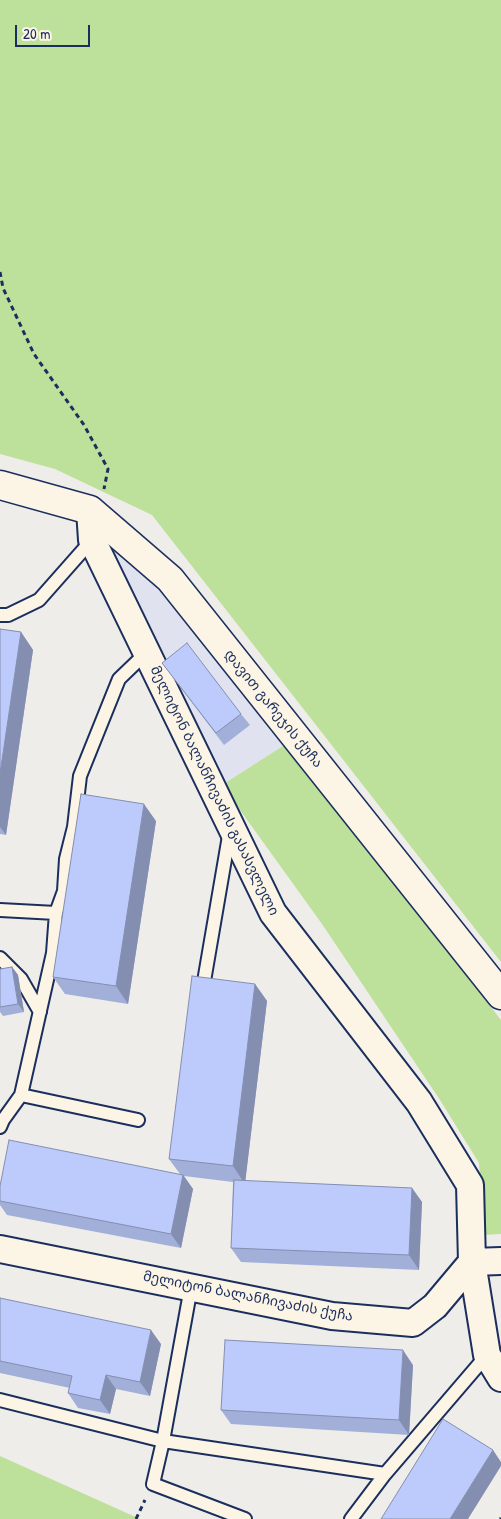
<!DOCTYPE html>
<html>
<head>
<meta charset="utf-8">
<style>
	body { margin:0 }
	#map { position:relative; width:501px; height:1519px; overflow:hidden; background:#efedea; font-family:"Patrick Hand",sans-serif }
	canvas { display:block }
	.scale { position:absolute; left:15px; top:25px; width:75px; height:22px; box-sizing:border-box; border:2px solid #1b2f5e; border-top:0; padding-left:6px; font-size:15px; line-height:18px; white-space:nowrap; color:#1b2f5e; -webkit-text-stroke:4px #fcf5e5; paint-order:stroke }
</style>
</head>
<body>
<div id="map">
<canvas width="501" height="1519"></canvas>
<div class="scale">20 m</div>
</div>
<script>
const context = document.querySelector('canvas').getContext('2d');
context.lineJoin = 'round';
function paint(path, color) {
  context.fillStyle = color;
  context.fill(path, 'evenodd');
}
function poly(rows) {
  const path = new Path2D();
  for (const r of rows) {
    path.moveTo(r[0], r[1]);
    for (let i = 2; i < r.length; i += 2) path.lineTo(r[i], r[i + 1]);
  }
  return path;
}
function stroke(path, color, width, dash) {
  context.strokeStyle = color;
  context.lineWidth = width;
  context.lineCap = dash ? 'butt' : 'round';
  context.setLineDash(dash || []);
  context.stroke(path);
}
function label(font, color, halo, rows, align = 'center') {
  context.font = font + ' "Patrick Hand","Noto Sans Georgian",sans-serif';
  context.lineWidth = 4.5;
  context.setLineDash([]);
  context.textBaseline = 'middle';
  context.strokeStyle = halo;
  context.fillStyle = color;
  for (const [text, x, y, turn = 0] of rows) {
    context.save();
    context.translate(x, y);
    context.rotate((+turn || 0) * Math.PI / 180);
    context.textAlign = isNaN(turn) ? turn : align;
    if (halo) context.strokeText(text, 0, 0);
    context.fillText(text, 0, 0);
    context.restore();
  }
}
paint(poly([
	[109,537,159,579,286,744,222,785,118,570]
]), '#e0e3ef');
paint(poly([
	[0,0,501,0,501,962,152,515,55,469,0,454],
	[286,744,501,1020,501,1234,484,1235,479,1163,440,1100,322,924,222,785],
	[0,1456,140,1519,0,1519]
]), '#bde09a');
const service = poly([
	[0,615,8,615,39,600,92,540],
	[0,910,56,913,64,891,66,859,74,827,80,776,119,679,146,653],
	[0,958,21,979,40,1012],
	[202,993,230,830],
	[21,1095,138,1120],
	[0,1127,3,1120,21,1095,53,953,56,913],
	[191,1287,163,1441,385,1474,487,1355],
	[0,1400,163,1441,153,1484,245,1519],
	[351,1519,385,1474]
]);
const minor = poly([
	[90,510,92,540,273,913,419,1102,470,1185,472,1262,487,1355,501,1378],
	[0,1249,332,1316,413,1323,435,1306,472,1262,501,1261]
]);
const secondary = poly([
	[0,485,90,510,170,579,501,995]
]);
stroke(service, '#1b2f5e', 16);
stroke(minor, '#1b2f5e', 30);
stroke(secondary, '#1b2f5e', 31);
stroke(poly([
	[0,272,3,288,34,354,84,425,108,469,104,489],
	[136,1519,145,1500],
	[500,1519,501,1518]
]), '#1b2f5e', 3, [5, 4]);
stroke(service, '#fcf5e5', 12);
stroke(minor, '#fcf5e5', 26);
stroke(secondary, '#fcf5e5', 28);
paint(poly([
	[0,629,21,632,33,650,6,835,0,834],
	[162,663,241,714,250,725,224,745],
	[156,821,128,1004,65,994,53,977],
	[12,967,18,975,24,1012,3,1016,0,1012,0,969],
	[255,984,267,1001,245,1181,412,1188,422,1202,419,1270,241,1262,231,1248,233,1182,184,1176,193,1189,181,1248,7,1215,0,1205,0,1186,180,1174,169,1159],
	[0,1298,161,1344,150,1396,116,1389,110,1414,78,1408,68,1393,70,1388,0,1373],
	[413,1365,409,1435,231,1424,221,1410]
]), '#a2afd9');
paint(poly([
	[21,632,33,650,6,835,0,827,0,774],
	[144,804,156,821,128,1004,116,986],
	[12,967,18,975,24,1012,18,1004],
	[255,984,267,1001,245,1184,233,1166],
	[183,1175,193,1189,181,1248,171,1234],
	[412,1188,422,1202,419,1270,409,1255],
	[151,1330,161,1344,150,1396,140,1382],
	[403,1350,413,1365,409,1435,399,1420],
	[106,1375,116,1389,110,1414,100,1400],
	[493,1450,501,1462,501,1466,468,1519,450,1519]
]), '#848eb0');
const building = poly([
	[0,629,21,632,0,774,0,629],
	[187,643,241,714,216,733,162,663,187,643],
	[81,794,144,804,116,986,53,977,81,794],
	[12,967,18,1004,0,1007,0,969,12,967],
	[192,976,255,984,233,1166,169,1159,192,976],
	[9,1140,183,1175,171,1234,0,1201,0,1186,9,1140],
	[234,1180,412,1188,409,1255,231,1248,234,1180],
	[0,1298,151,1330,140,1382,106,1375,100,1400,68,1393,72,1376,0,1361,0,1298],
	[225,1340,403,1350,399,1420,221,1410,225,1340],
	[443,1419,493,1450,450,1519,381,1519,443,1419]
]);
paint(building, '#bccbfc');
stroke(building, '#848eb0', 1);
label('14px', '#1b2f5e', '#fcf5e5', [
	["დავით გარეჯის ქუჩა",273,709,51],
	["მელიტონ ბალანჩივაძის გასასვლელი",214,791,64],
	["მელიტონ ბალანჩივაძის ქუჩა",248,1297,11]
]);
</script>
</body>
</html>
